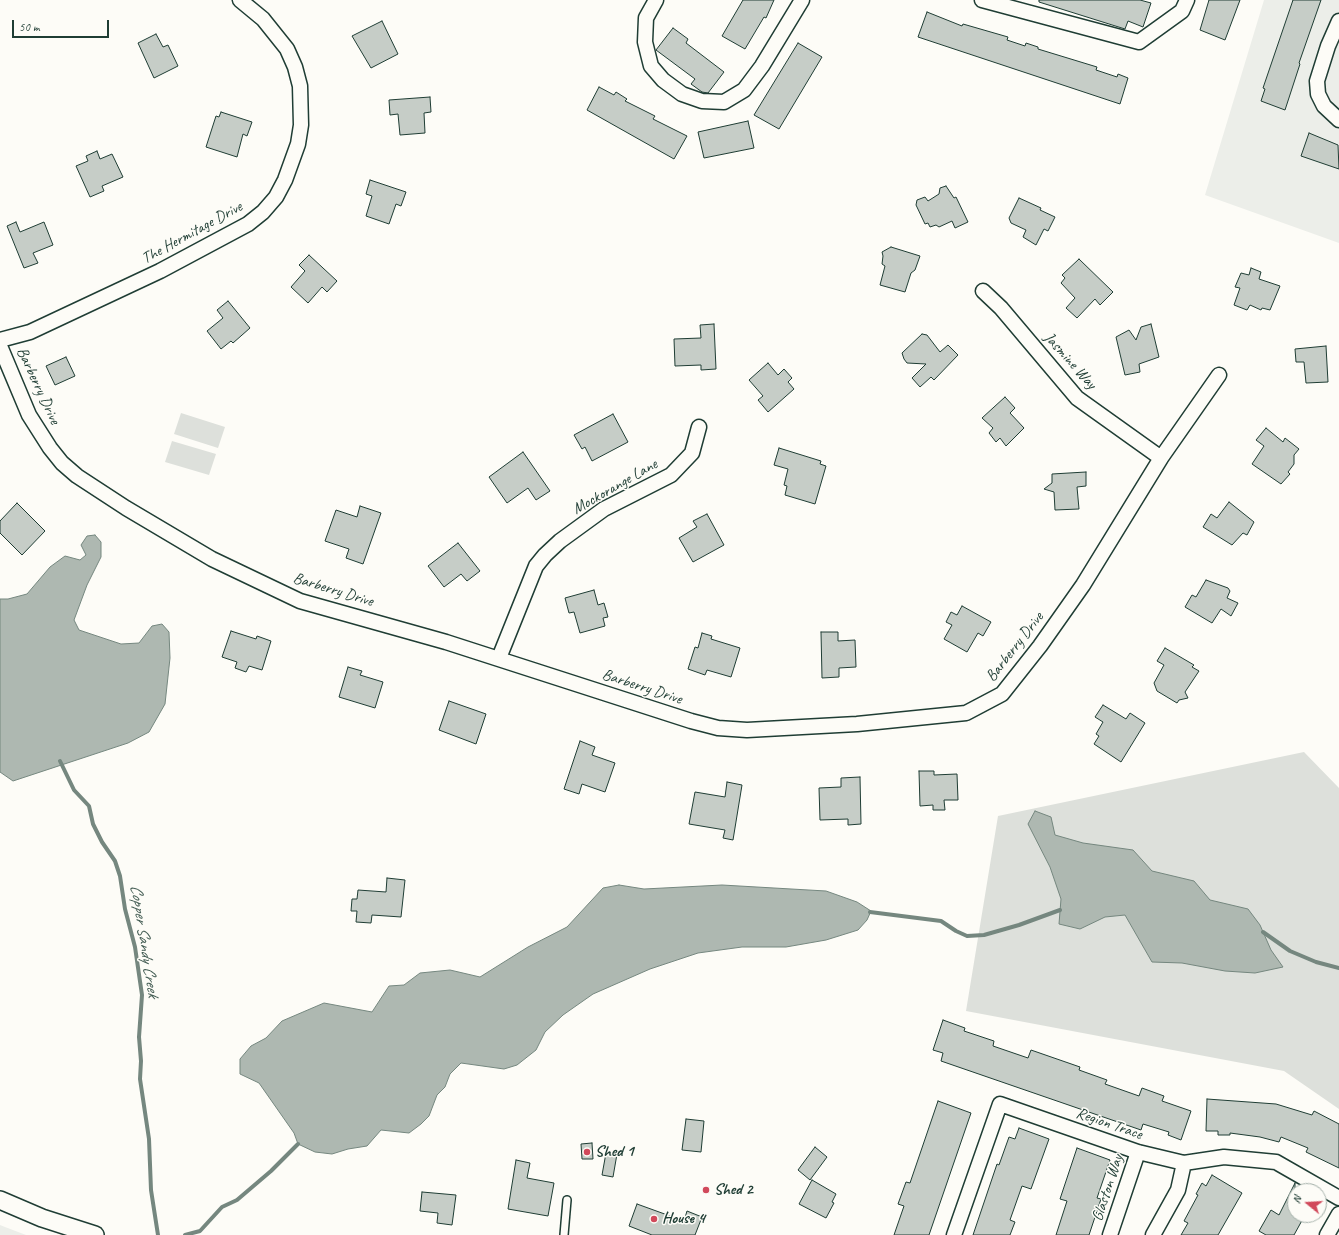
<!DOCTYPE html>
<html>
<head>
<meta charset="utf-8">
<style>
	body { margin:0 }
	#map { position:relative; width:1339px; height:1235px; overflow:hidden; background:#fdfcf7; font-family:Caveat,sans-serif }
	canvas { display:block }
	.north { position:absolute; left:1287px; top:1183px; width:40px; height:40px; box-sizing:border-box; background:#fdfcf7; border:1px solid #a4b0a9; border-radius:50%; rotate:288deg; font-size:11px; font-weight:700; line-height:16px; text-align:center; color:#1f3d34 }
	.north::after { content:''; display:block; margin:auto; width:14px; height:18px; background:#d1495b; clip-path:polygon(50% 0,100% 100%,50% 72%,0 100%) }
	.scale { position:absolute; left:12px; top:20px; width:97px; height:18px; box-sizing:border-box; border:2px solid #1f3d34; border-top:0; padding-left:5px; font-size:12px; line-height:14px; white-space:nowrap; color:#1f3d34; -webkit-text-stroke:3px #fdfcf7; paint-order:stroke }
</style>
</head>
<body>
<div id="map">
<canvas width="1339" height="1235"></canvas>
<div class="north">N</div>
<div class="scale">50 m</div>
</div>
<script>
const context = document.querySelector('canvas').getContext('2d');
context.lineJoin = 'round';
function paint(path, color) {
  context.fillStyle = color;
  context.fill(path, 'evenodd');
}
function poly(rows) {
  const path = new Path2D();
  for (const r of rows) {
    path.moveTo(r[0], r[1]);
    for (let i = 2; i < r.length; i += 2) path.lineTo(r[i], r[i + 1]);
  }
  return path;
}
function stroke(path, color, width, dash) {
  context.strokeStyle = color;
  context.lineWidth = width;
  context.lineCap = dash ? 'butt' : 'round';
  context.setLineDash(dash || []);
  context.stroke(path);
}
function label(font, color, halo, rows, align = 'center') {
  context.font = font + ' Caveat,sans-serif';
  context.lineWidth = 3;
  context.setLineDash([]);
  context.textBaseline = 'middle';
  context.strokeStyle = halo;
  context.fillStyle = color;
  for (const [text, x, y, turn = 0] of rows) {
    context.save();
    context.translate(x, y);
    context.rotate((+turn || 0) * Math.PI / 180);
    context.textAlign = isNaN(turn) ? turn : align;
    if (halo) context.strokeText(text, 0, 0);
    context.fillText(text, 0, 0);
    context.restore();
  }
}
paint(poly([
	[1264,0,1339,0,1339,243,1205,195],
	[0,1225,5,1227,26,1235,0,1235]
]), '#eceee9');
paint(poly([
	[181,413,225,427,218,448,174,434],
	[172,441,216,454,209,475,165,462],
	[1304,752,1339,788,1339,1109,1284,1071,966,1011,998,816]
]), '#dde0db');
const water = poly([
	[95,535,101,542,101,557,87,585,74,620,79,630,121,644,139,643,152,626,162,624,169,632,170,658,165,704,149,732,128,743,13,781,0,772,0,599,8,599,27,594,50,567,65,556,80,560,86,555,81,545,87,536,95,535],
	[1035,811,1051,817,1055,835,1083,843,1133,850,1152,871,1194,881,1210,900,1248,909,1260,925,1271,950,1283,967,1255,973,1225,971,1182,963,1152,962,1125,915,1105,917,1080,929,1059,924,1061,899,1050,867,1028,824,1035,811],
	[619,885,644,889,722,885,826,891,857,902,871,911,867,920,858,930,826,940,786,947,742,947,698,953,650,969,593,994,563,1015,545,1032,536,1050,517,1065,504,1069,461,1063,450,1074,445,1087,437,1095,429,1116,421,1124,409,1133,381,1130,367,1146,348,1149,332,1154,315,1152,298,1144,294,1133,259,1083,240,1074,240,1059,251,1046,266,1038,282,1021,324,1003,372,1012,389,986,404,985,420,973,450,970,480,977,528,947,567,927,603,888,619,885]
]);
paint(water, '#aeb8b1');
stroke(water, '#75877f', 1);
stroke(poly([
	[60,761,74,790,89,806,93,824,102,842,115,861,120,876,125,909,135,947,142,995,139,1037,141,1061,140,1079,149,1139,151,1190,158,1235],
	[870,912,941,921,956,931,967,936,984,935,1019,925,1060,910],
	[1263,932,1290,951,1316,962,1339,968],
	[185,1235,200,1231,222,1207,237,1200,271,1171,298,1144]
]), '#75877f', 4);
const building = poly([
	[743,0,774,0,766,18,764,17,745,49,722,36,743,0],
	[1039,0,1140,0,1151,3,1143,27,1128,21,1125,29,1039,2,1039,0],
	[1209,0,1240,0,1225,40,1200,30,1209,0],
	[1293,0,1321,0,1299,63,1300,64,1285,110,1261,101,1265,89,1263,88,1293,0],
	[927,12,962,26,963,24,1008,37,1007,40,1025,46,1026,43,1038,47,1038,49,1097,67,1096,70,1117,77,1118,74,1128,78,1120,104,918,37,927,12],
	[382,21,398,54,371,68,352,36,382,21],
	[673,28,688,39,686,43,724,72,708,93,702,92,691,84,695,79,656,50,673,28],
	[156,34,163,47,168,45,178,66,154,78,138,43,156,34],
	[798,43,822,57,779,129,754,115,798,43],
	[599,87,614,95,616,92,627,99,625,101,655,116,653,119,687,136,674,159,587,110,599,87],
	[430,97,431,112,424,113,425,133,400,135,398,114,390,115,389,100,430,97],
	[221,112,252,122,247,136,243,134,237,157,206,147,216,116,219,117,221,112],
	[748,121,754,148,704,158,698,132,748,121],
	[1309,133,1338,145,1339,169,1301,156,1309,133],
	[97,151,100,159,112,154,123,177,102,186,104,191,90,197,76,166,88,161,86,156,97,151],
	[370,180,406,192,401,206,396,204,389,224,366,216,372,196,366,194,370,180],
	[946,186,954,198,956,197,968,222,955,228,952,221,939,227,936,225,930,227,928,223,925,224,916,205,917,200,925,197,928,201,939,194,940,188,946,186],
	[1019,198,1041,208,1040,210,1055,217,1048,231,1044,229,1036,245,1023,237,1026,230,1011,223,1009,218,1019,198],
	[16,222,20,232,44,222,53,245,33,253,38,263,24,268,7,226,16,222],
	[891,247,920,256,915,270,911,273,905,292,880,285,885,266,882,264,883,256,882,252,891,247],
	[309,255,337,281,327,292,322,287,308,303,291,287,305,271,299,265,309,255],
	[1079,259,1113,292,1100,305,1095,299,1077,318,1066,308,1075,298,1061,283,1065,278,1062,275,1079,259],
	[1251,268,1261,272,1259,279,1280,286,1270,310,1262,308,1261,310,1250,305,1247,310,1234,305,1240,288,1235,287,1241,273,1249,275,1251,268],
	[228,301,250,328,233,343,231,341,221,349,207,331,223,318,217,310,228,301],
	[714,324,716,369,701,370,701,365,675,366,674,339,701,338,700,325,714,324],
	[1151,324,1159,357,1139,364,1140,372,1125,375,1116,337,1129,330,1136,340,1141,327,1151,324],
	[922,334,927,335,940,352,948,345,958,355,934,380,931,377,920,387,912,378,926,364,907,363,904,359,902,353,922,334],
	[1326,346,1328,382,1306,383,1304,362,1296,362,1295,349,1326,346],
	[66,357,75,376,55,385,46,366,66,357],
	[768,363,778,375,784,369,792,378,788,382,794,389,768,412,758,400,763,396,749,380,768,363],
	[1005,397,1015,408,1010,413,1024,428,1006,446,1000,438,996,442,989,433,993,428,982,418,1005,397],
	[613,414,628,442,592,461,585,447,582,449,574,435,613,414],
	[1266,428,1283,442,1285,438,1299,449,1294,455,1294,464,1288,472,1290,474,1281,484,1252,464,1264,446,1256,440,1266,428],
	[779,448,821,461,820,464,826,466,815,504,785,495,787,486,784,485,788,469,774,465,779,448],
	[523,452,550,491,536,500,528,488,507,503,489,477,523,452],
	[1086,472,1086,486,1077,487,1079,509,1055,510,1054,492,1044,489,1052,483,1052,474,1086,472],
	[1229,502,1254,522,1247,535,1243,533,1232,545,1203,527,1211,514,1217,518,1229,502],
	[17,503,45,531,22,555,0,533,0,521,17,503],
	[360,506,381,513,363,564,346,558,349,549,325,541,336,510,357,517,360,506],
	[707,514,724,545,693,562,679,538,697,527,693,521,707,514],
	[458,543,480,571,467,581,461,574,444,587,428,566,458,543],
	[1206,580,1228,588,1230,591,1227,598,1238,603,1231,616,1221,609,1212,623,1185,607,1192,595,1196,597,1206,580],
	[594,590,598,605,604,603,608,617,603,618,605,626,580,633,574,612,569,613,565,598,594,590],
	[962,606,991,622,983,636,978,633,967,652,944,639,952,625,946,622,951,612,957,615,962,606],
	[231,631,256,639,257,636,271,641,262,670,249,666,246,672,235,668,237,662,222,657,231,631],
	[821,632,838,632,838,641,855,640,856,667,839,668,839,677,822,678,821,632],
	[702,633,712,636,711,639,740,648,731,677,707,670,705,675,688,669,695,647,698,648,702,633],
	[1165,648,1194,665,1192,667,1199,671,1185,692,1188,698,1179,700,1177,703,1157,691,1154,683,1164,665,1157,661,1165,648],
	[348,667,362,671,360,675,383,682,375,708,339,697,348,667],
	[449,701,486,714,476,744,439,730,449,701],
	[1103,705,1126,719,1130,713,1145,723,1121,762,1094,744,1099,736,1096,734,1103,722,1095,717,1103,705],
	[580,741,595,747,592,755,615,763,605,792,582,784,579,794,564,789,580,741],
	[919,771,934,771,934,775,957,774,958,800,944,800,945,810,933,810,933,805,920,806,919,771],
	[860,777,861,824,848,825,848,819,820,820,819,788,841,787,841,778,860,777],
	[727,782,742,785,733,840,723,838,725,830,689,824,695,792,725,797,727,782],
	[387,878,405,880,401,917,372,915,371,923,356,922,357,911,351,911,352,899,357,899,358,890,386,892,387,878],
	[943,1020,965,1028,964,1031,994,1041,993,1046,1028,1058,1031,1050,1080,1067,1079,1070,1107,1080,1105,1084,1139,1096,1142,1088,1164,1096,1162,1101,1191,1111,1181,1140,1168,1135,1169,1132,1143,1124,1141,1130,941,1061,943,1053,933,1050,943,1020],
	[1207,1099,1276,1104,1312,1115,1314,1111,1339,1124,1339,1168,1306,1152,1308,1148,1281,1137,1279,1142,1260,1137,1230,1133,1230,1135,1218,1135,1218,1131,1206,1131,1207,1099],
	[938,1101,971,1113,929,1235,894,1235,904,1206,898,1204,906,1182,910,1183,938,1101],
	[686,1119,704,1121,701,1152,682,1150,686,1119],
	[1019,1128,1049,1139,1031,1189,1022,1186,1010,1220,1015,1222,1010,1235,973,1235,997,1164,999,1165,1009,1137,1015,1139,1019,1128],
	[592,1143,593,1159,582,1159,581,1144,592,1143],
	[815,1147,827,1157,810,1180,798,1170,815,1147],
	[1077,1148,1110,1160,1097,1198,1101,1199,1089,1235,1056,1235,1067,1201,1060,1199,1077,1148],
	[606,1153,617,1154,613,1177,602,1175,606,1153],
	[516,1160,530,1163,527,1178,554,1183,548,1216,508,1209,516,1160],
	[1212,1175,1242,1193,1218,1235,1181,1235,1188,1223,1184,1221,1198,1195,1196,1194,1202,1183,1206,1186,1212,1175],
	[812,1180,836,1194,832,1202,834,1203,826,1218,799,1204,812,1180],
	[1295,1183,1295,1215,1305,1215,1294,1235,1266,1235,1259,1231,1271,1210,1279,1215,1295,1183],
	[422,1192,456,1195,452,1225,437,1223,438,1213,420,1211,422,1192],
	[637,1204,684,1221,687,1211,702,1217,695,1235,652,1235,629,1226,637,1204]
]);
paint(building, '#c6cdc7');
stroke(building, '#1f3d34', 1);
const service = poly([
	[564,1235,567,1200]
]);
const minor = poly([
	[656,0,646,18,645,42,651,66,663,80,682,94,702,101,724,102,744,90,762,66,802,0],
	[982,0,1139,42,1182,11,1187,0],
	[1339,21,1328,46,1317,81,1318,94,1324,106,1339,120],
	[983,291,1001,308,1077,398,1161,458],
	[0,340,30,332,160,271,248,224,263,212,276,197,285,180,298,144,301,125,300,86,295,67,287,49,263,19,240,0],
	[0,346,29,415,50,448,62,463,77,476,126,508,212,559,300,601,446,642,691,721,718,728,747,730,857,724,966,713,1002,694,1040,646,1083,585,1161,458,1219,375],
	[499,658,536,566,545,555,560,541,604,509,671,475,692,453,699,427],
	[954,1235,1000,1104,1138,1152,1184,1163,1224,1157,1276,1162,1339,1198],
	[1110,1235,1138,1152],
	[1153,1235,1178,1190,1184,1163],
	[1327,1235,1339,1214]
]);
const tertiary = poly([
	[0,1200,42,1218,95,1235]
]);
stroke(service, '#1f3d34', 10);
stroke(minor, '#1f3d34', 17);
stroke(tertiary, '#1f3d34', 20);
stroke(service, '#fdfcf7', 7);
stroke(minor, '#fdfcf7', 14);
stroke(tertiary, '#fdfcf7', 17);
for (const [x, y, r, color] of [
	[587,1152,4,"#d1495b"],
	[706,1190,4,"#d1495b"],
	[654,1219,4,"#d1495b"]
]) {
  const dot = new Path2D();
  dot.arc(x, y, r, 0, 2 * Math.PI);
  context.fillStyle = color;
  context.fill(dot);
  stroke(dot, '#fdfcf7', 1.5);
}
label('16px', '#1f3d34', '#fdfcf7', [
	["The Hermitage Drive",192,233,-29],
	["Jasmine Way",1070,361,48],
	["Barberry Drive",38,386,65],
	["Mockorange Lane",615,487,-30],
	["Barberry Drive",333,590,17],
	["Barberry Drive",1015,647,-52],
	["Barberry Drive",642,687,18],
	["Region Trace",1109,1124,19],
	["Glaston Way",1108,1188,-72]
]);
label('bold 16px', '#1f3d34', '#fdfcf7', [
	["Shed 1",595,1152],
	["Shed 2",714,1190],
	["House 4",662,1219]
], 'left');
label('italic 17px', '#435c53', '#fdfcf7', [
	["Copper Sandy Creek",144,941,81]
]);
</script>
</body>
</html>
